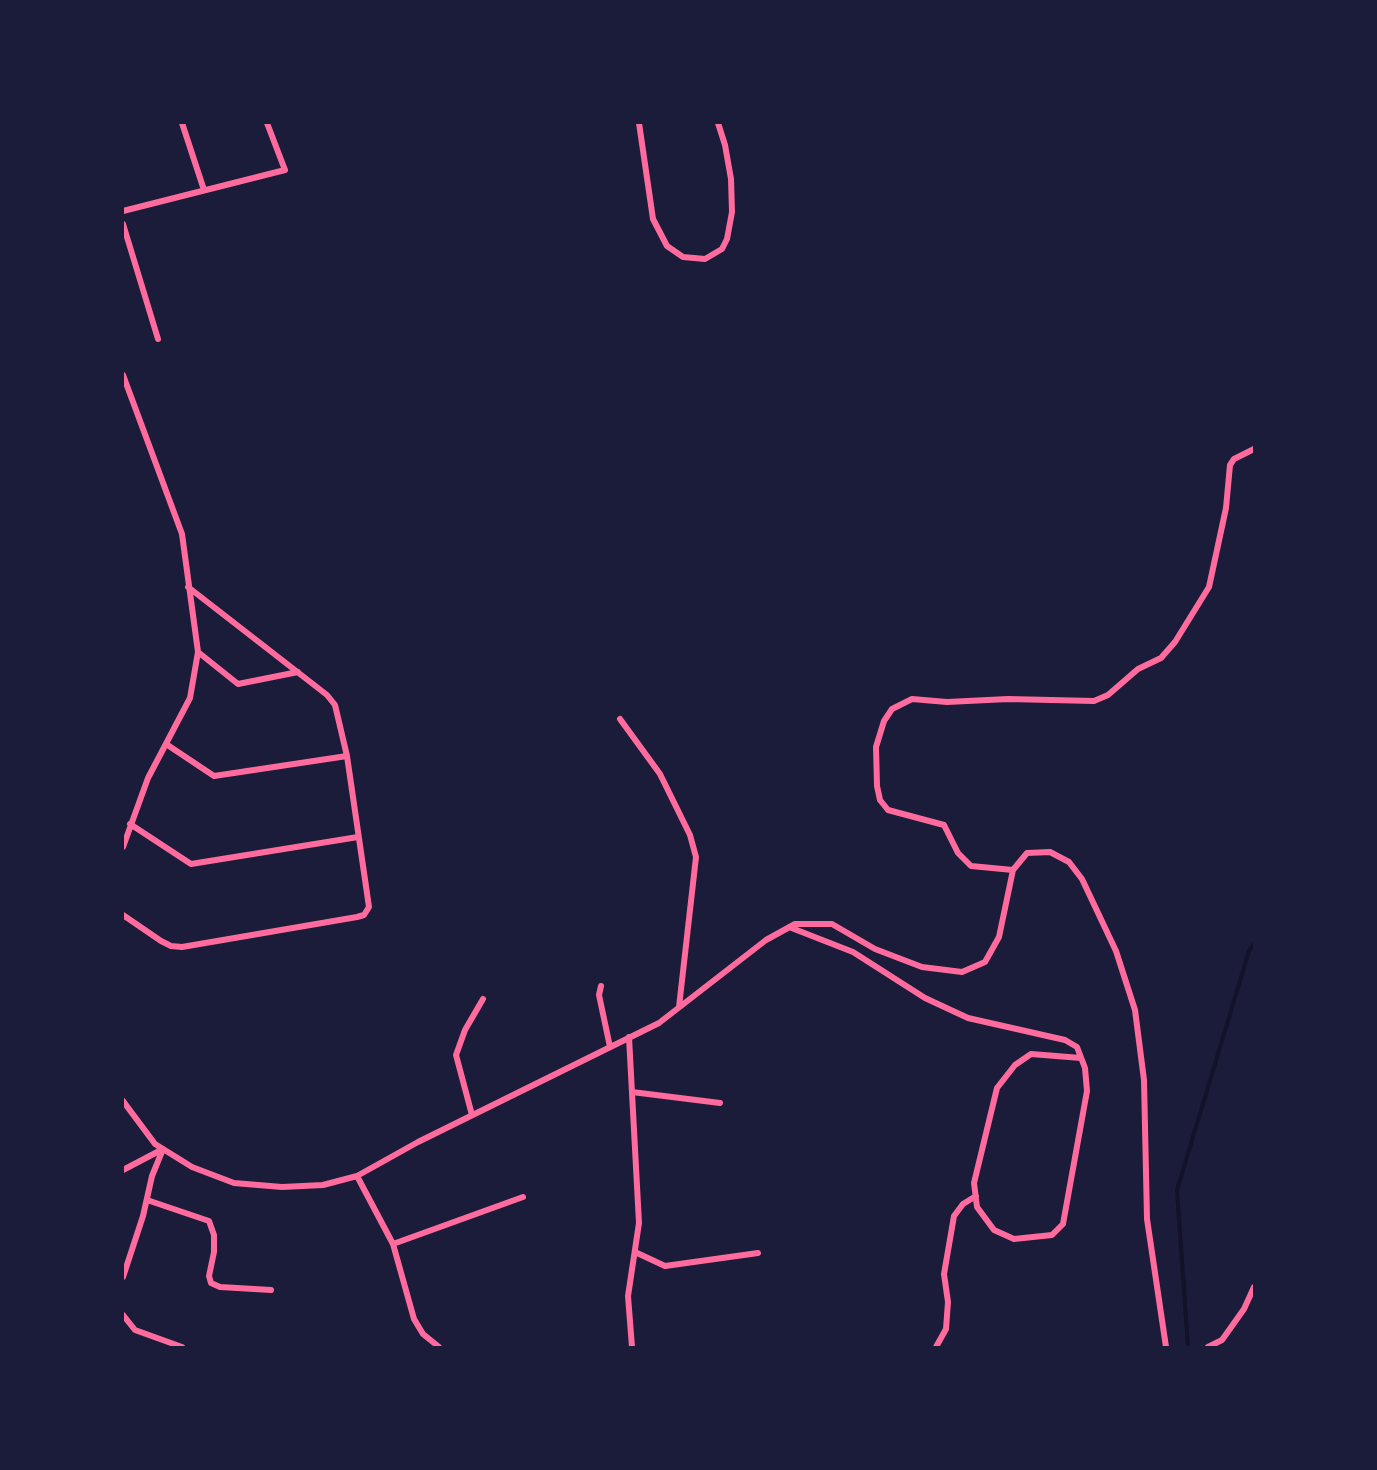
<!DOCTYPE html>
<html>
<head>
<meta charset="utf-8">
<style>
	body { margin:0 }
	#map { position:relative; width:1377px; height:1470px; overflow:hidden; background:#1b1b3a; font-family:Poppins,sans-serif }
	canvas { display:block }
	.frame { position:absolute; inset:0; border:124px solid #1b1b3a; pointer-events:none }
</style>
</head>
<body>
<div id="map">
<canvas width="1377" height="1470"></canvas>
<div class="frame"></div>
</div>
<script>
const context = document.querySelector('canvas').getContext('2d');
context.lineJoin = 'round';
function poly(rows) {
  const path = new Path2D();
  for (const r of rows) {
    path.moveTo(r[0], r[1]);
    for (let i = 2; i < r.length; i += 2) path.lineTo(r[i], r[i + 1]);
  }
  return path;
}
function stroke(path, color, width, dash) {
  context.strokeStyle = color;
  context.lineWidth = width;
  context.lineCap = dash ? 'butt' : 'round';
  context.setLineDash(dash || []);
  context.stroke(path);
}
stroke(poly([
	[1188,1347,1177,1190,1249,951,1254,944]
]), '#12122b', 4);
stroke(poly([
	[182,123,204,190],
	[639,123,653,219,667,246,683,257,705,259,722,249,727,239,732,212,731,179,725,145,718,123],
	[123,211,285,170,267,123],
	[123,224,158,339],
	[123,375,182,534,198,652,190,698,148,778,123,847],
	[198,652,238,684,298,672],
	[620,719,660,774,690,835,696,857,679,1007],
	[166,744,214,776,347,756],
	[130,824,191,864,358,837],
	[1013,870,971,866,958,853,944,825,888,810,880,800,877,786,876,747,884,721,892,709,912,699,947,702,1008,699,1094,701,1108,695,1138,669,1161,658,1175,642,1209,587,1226,508,1230,465,1234,459,1254,449],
	[123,915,161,941,171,946,182,947,357,917,364,915,369,907,347,756,335,705,327,695,188,587],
	[789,927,853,952,925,998,968,1018,1065,1040,1077,1047,1085,1068,1087,1091,1063,1224,1052,1235,1014,1239,994,1230,977,1207,974,1183,997,1088,1015,1065,1031,1054,1081,1058],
	[601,986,599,995,610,1047],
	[629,1037,639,1223,628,1296,632,1347],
	[632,1092,720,1103],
	[123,1101,155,1144,192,1167,234,1183,282,1187,323,1185,357,1176,418,1142,659,1023,766,940,795,924,832,924,875,949,922,967,962,972,985,962,999,937,1013,870,1027,853,1050,852,1069,862,1082,879,1116,951,1135,1010,1144,1080,1147,1219,1166,1347],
	[472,1115,456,1055,465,1030,483,999],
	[123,1170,163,1149],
	[357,1176,393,1244,414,1319,423,1334,439,1347],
	[147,1200,209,1221,214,1235,214,1252,209,1276,211,1283,220,1287,271,1290],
	[393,1244,523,1197],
	[635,1252,665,1266,758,1253],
	[123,1277,143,1216,152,1176,163,1149],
	[123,1315,135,1330,182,1347],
	[936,1347,946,1329,948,1302,944,1274,954,1216,963,1204,976,1196],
	[1208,1347,1222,1340,1244,1309,1254,1287]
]), '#ff6b9d', 6);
</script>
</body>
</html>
